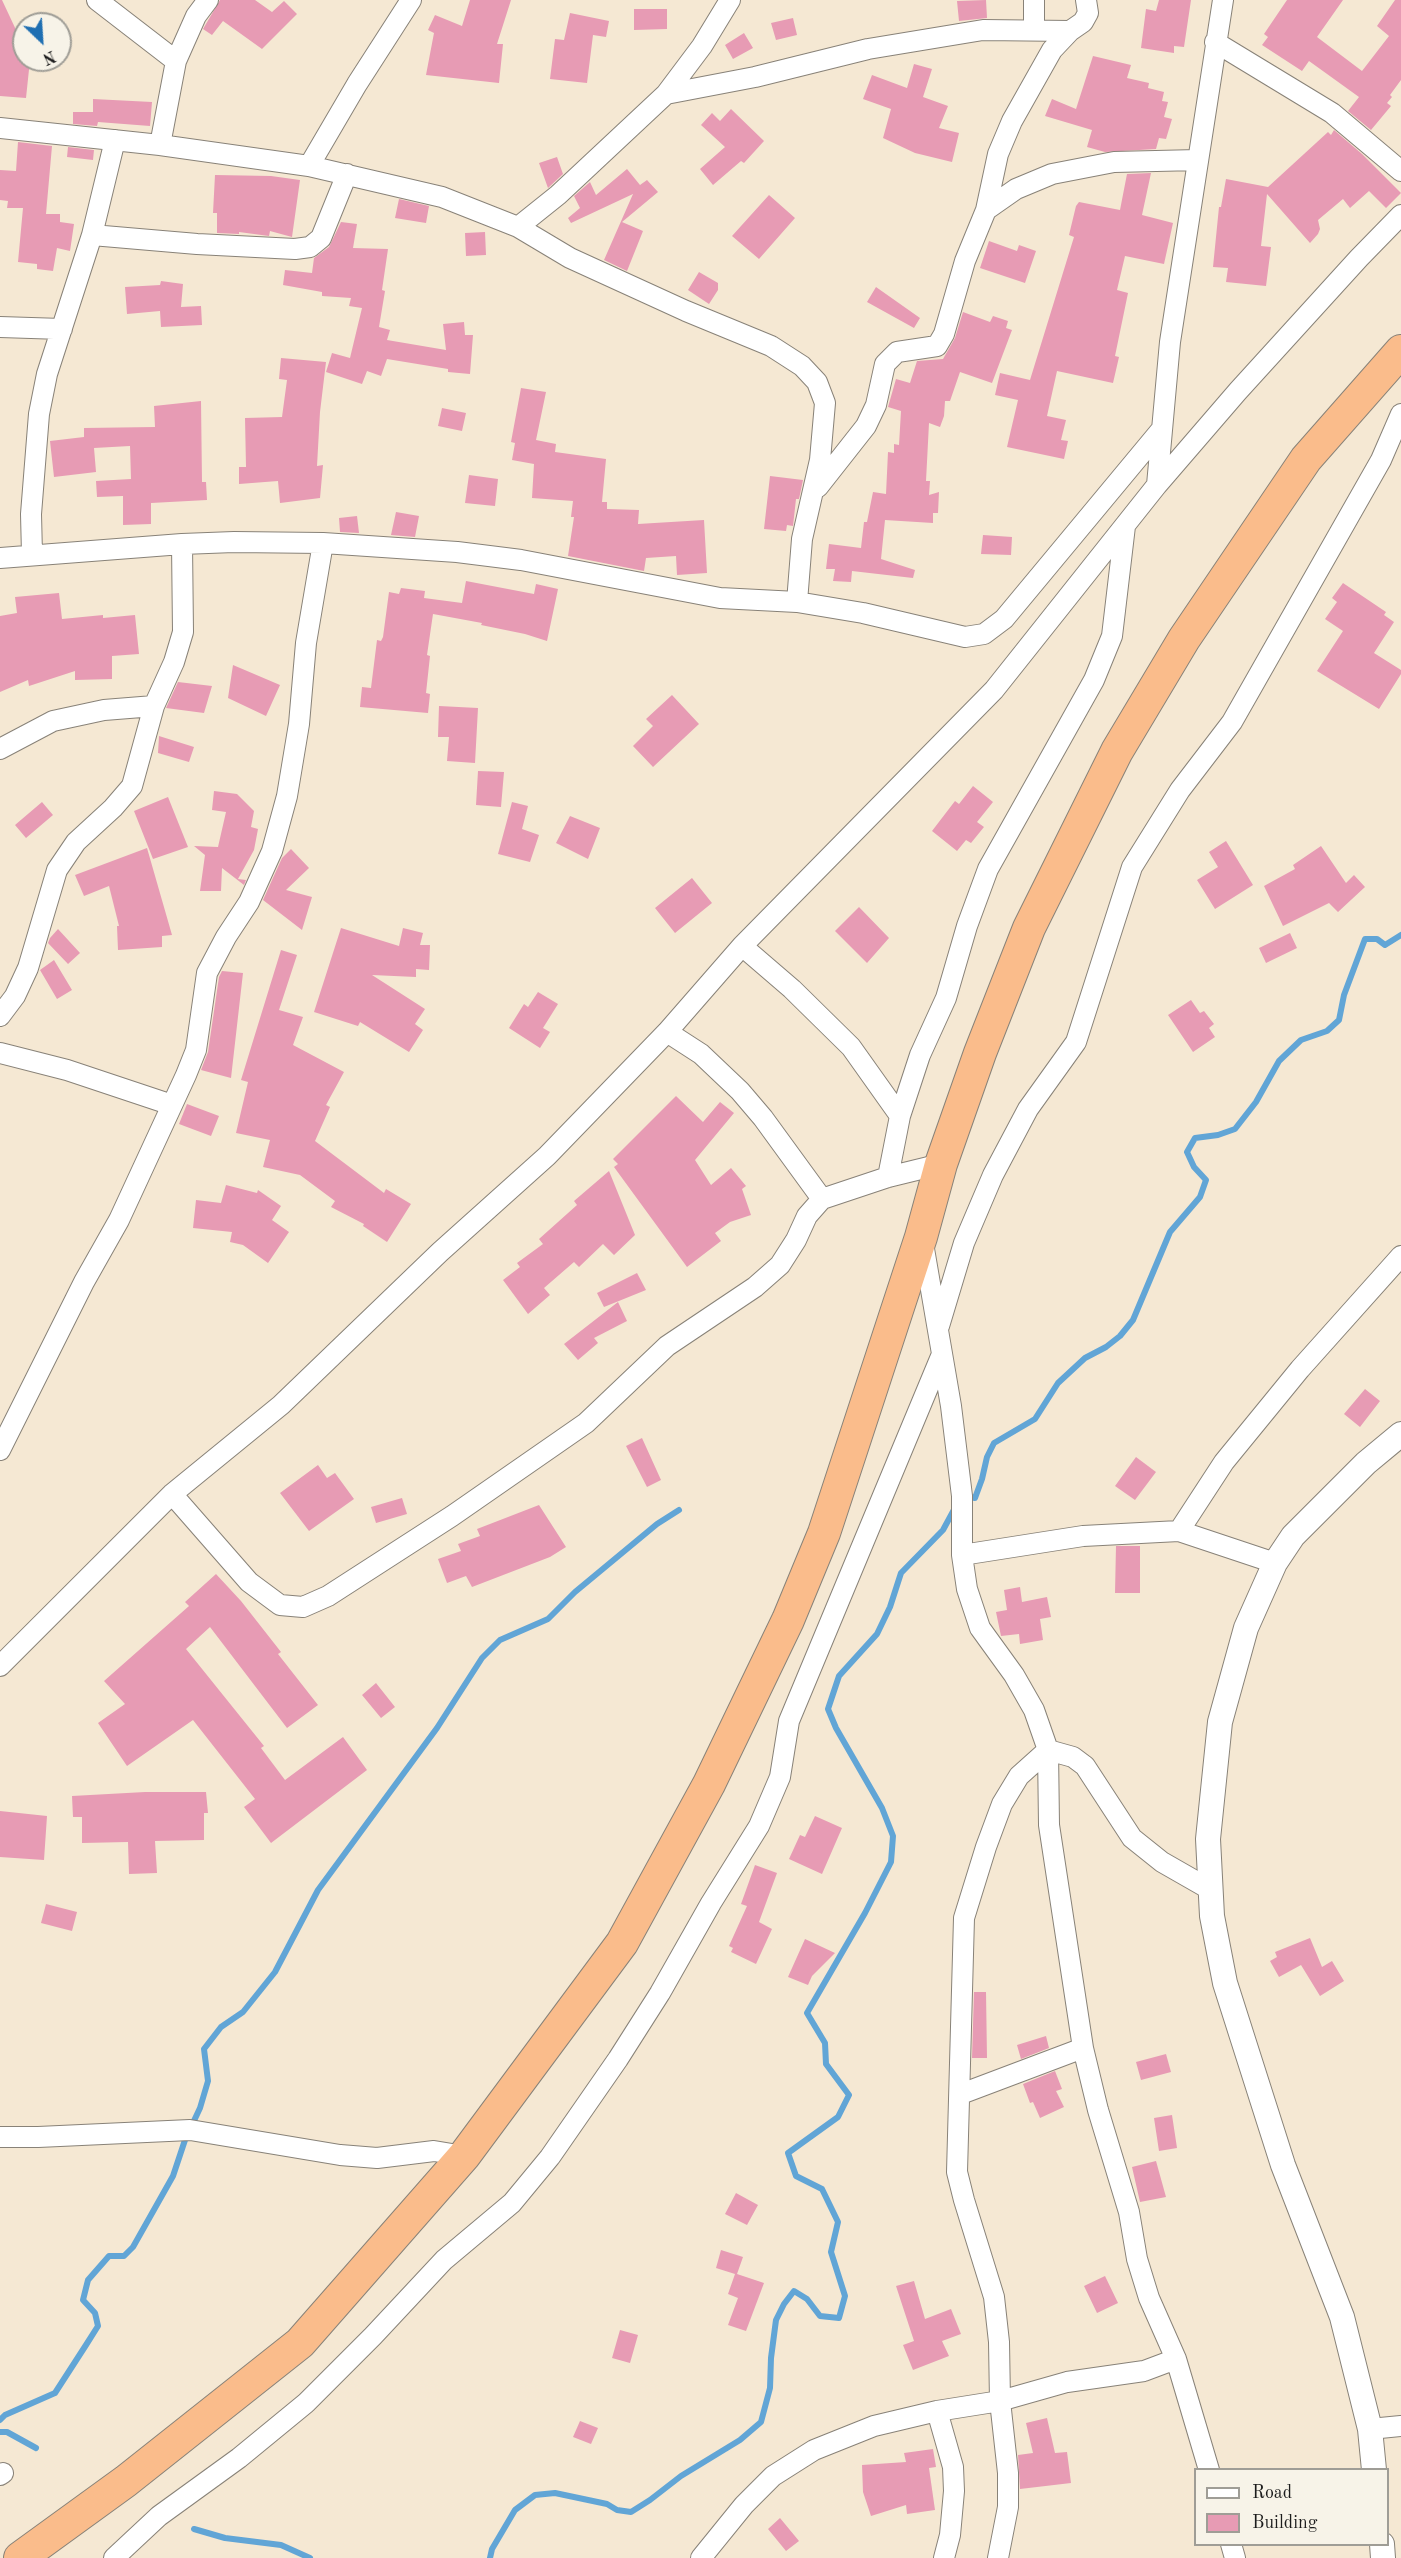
<!DOCTYPE html>
<html>
<head>
<meta charset="utf-8">
<style>
	body { margin:0 }
	#map { position:relative; width:1401px; height:2558px; overflow:hidden; background:#f5e8d3; font-family:"Old Standard TT",serif }
	canvas { display:block }
	.legend { position:absolute; left:1194px; top:2468px; width:195px; height:78px; box-sizing:border-box; background:#f7f3e8; border:2px solid #9f9d96; margin:0; padding:8px 10px; list-style:none; font-size:18px; color:#1c1c1c }
	.legend li { display:flex; align-items:center; gap:12px; height:30px }
	.legend b { width:30px; border:2px solid #9f9d96 }
	.north { position:absolute; left:12px; top:12px; width:60px; height:60px; box-sizing:border-box; background:#f7f3e8; border:2px solid #9f9d96; border-radius:50%; rotate:155deg; font-size:16px; font-weight:700; line-height:24px; text-align:center; color:#1c1c1c }
	.north::after { content:''; display:block; margin:auto; width:21px; height:27px; background:#1f6fb2; clip-path:polygon(50% 0,100% 100%,50% 72%,0 100%) }
</style>
</head>
<body>
<div id="map">
<canvas width="1401" height="2558"></canvas>
<ul class="legend">
<li><b style="height:8px;background:#fff"></b>Road</li>
<li><b style="height:16px;background:#e79bb4"></b>Building</li>
</ul>
<div class="north">N</div>
</div>
<script>
const context = document.querySelector('canvas').getContext('2d');
context.lineJoin = 'round';
function poly(rows) {
  const path = new Path2D();
  for (const r of rows) {
    path.moveTo(r[0], r[1]);
    for (let i = 2; i < r.length; i += 2) path.lineTo(r[i], r[i + 1]);
  }
  return path;
}
function stroke(path, color, width, dash) {
  context.strokeStyle = color;
  context.lineWidth = width;
  context.lineCap = dash ? 'butt' : 'round';
  context.setLineDash(dash || []);
  context.stroke(path);
}
function paint(path, color) {
  context.fillStyle = color;
  context.fill(path, 'evenodd');
}
stroke(poly([
	[963,1496,975,1498,982,1479,987,1457,994,1443,1035,1419,1058,1383,1085,1358,1106,1347,1120,1336,1133,1320,1170,1232,1200,1197,1206,1180,1194,1167,1187,1152,1195,1138,1218,1135,1235,1129,1256,1102,1279,1061,1301,1040,1327,1031,1339,1020,1344,995,1365,939,1377,939,1385,945,1401,935],
	[0,2420,5,2415,55,2393,86,2345,98,2326,95,2313,83,2300,88,2280,109,2256,124,2256,133,2247,173,2176,185,2140,200,2108,208,2081,204,2049,221,2027,243,2012,275,1972,318,1890,437,1728,482,1658,500,1640,548,1619,575,1592,657,1524,679,1510],
	[0,2432,7,2432,36,2448],
	[194,2529,225,2538,281,2545,310,2558],
	[490,2558,492,2549,515,2510,535,2495,555,2493,607,2504,617,2510,631,2512,650,2500,681,2476,740,2440,761,2422,770,2388,771,2358,776,2320,784,2304,794,2291,807,2299,820,2316,839,2318,845,2296,831,2252,838,2222,822,2189,796,2176,788,2153,838,2117,849,2095,826,2064,825,2043,807,2013,865,1913,891,1862,893,1836,882,1808,836,1728,828,1709,839,1676,877,1634,890,1607,901,1573,943,1530,956,1506]
]), '#61a5d6', 6);
paint(poly([
	[0,0,2,0,17,32,20,60,30,60,26,98,0,96],
	[220,0,255,0,272,12,284,1,297,14,262,49,223,21,212,35,203,29],
	[470,0,511,0,497,44,503,44,499,83,426,75,434,33,428,30,435,15,462,26],
	[986,0,987,18,959,21,957,1],
	[1159,0,1191,0,1184,47,1174,46,1174,53,1141,48,1146,9,1156,11],
	[1287,0,1343,0,1317,37,1362,71,1389,36,1377,26,1395,0,1401,0,1401,80,1390,95,1392,97,1387,103,1391,106,1371,130,1348,111,1359,97,1309,61,1302,71,1262,45,1268,37,1264,34],
	[634,9,667,9,667,29,634,30],
	[570,13,609,21,606,37,593,35,587,83,550,79,555,39,564,40],
	[793,18,797,35,776,40,771,23],
	[744,33,753,48,733,59,725,45],
	[1093,56,1131,65,1127,78,1149,83,1148,88,1164,92,1162,101,1168,102,1164,117,1172,119,1166,139,1159,138,1156,149,1105,152,1087,147,1092,130,1045,116,1052,99,1076,109],
	[914,64,932,69,923,97,948,106,939,128,959,133,952,162,915,153,883,138,891,109,863,99,872,75,907,88],
	[93,99,152,102,150,126,98,122,97,126,73,124,73,112,93,112],
	[731,109,764,141,744,163,741,161,713,185,700,169,725,147,701,125,712,113,720,121],
	[1334,130,1362,154,1401,193,1386,208,1369,191,1350,208,1343,199,1318,220,1320,229,1318,234,1310,243,1267,194,1261,246,1271,247,1266,286,1226,282,1228,268,1213,267,1219,207,1221,207,1226,179,1268,187,1328,132,1331,135],
	[18,142,52,146,46,214,60,214,60,222,74,224,70,251,57,248,53,271,37,269,37,264,18,262,23,208,7,208,8,201,0,200,0,170,16,171],
	[68,147,94,150,93,160,67,157],
	[557,157,563,174,548,188,539,163],
	[627,169,640,185,647,180,658,192,622,222,643,231,627,271,604,260,633,194,571,223,568,218,580,208,574,196,590,182,596,195],
	[1151,173,1142,215,1173,223,1164,264,1125,256,1117,290,1128,293,1115,356,1119,357,1113,383,1057,371,1047,416,1066,420,1061,440,1068,441,1064,459,1007,447,1018,400,995,395,1000,373,1030,380,1074,237,1069,235,1076,206,1079,202,1120,210,1127,174],
	[215,175,271,176,300,180,292,237,270,231,269,236,239,232,239,234,217,233,217,213,213,213],
	[769,195,795,218,759,259,732,236],
	[399,199,429,206,426,223,395,218],
	[341,222,357,224,353,248,388,249,382,290,385,291,379,327,390,330,387,340,446,350,443,324,464,322,465,335,473,335,470,374,448,372,448,369,387,359,381,376,367,371,362,384,326,372,332,353,350,358,362,308,349,306,351,298,322,296,322,292,283,285,285,270,312,273,314,258,329,247],
	[485,232,486,255,466,256,465,233],
	[989,241,1017,251,1019,245,1036,251,1025,283,980,268],
	[699,272,718,283,718,290,709,304,688,290],
	[161,281,183,284,181,307,201,306,202,325,161,327,160,311,127,314,125,287,160,285],
	[876,287,920,318,914,328,867,302],
	[963,312,990,322,993,316,1008,321,1006,328,1012,330,992,383,960,372,950,401,945,401,944,416,940,427,929,423,926,481,930,481,929,495,939,492,938,513,933,513,933,523,885,520,881,559,915,570,913,578,852,571,851,582,833,581,835,569,826,569,829,544,861,548,864,522,867,522,873,492,886,494,888,452,894,453,894,444,899,445,901,411,888,407,896,379,910,383,917,361,943,359,955,338],
	[281,358,326,362,320,412,317,466,323,465,320,498,280,503,278,481,239,484,239,467,246,467,245,418,282,417,287,380,279,379],
	[521,388,546,392,536,440,556,444,555,452,606,459,602,502,607,502,607,509,639,510,638,524,704,520,707,573,677,575,676,556,646,558,644,571,568,556,574,517,571,517,573,501,532,498,534,464,512,460,515,443,511,442],
	[201,401,202,482,206,482,207,500,151,503,151,524,123,525,123,496,97,497,96,481,131,479,130,446,94,448,96,472,54,477,50,441,84,437,84,428,155,427,154,406],
	[442,408,466,413,462,431,438,426],
	[469,475,498,479,495,506,465,503],
	[770,476,803,480,799,499,796,499,793,526,787,525,786,531,764,529],
	[396,512,419,516,415,537,391,535],
	[357,516,359,533,340,532,339,518],
	[983,535,1012,537,1011,555,981,554],
	[466,581,534,594,536,584,558,589,547,641,525,634,481,625,482,623,433,614,427,655,430,656,426,693,430,694,428,713,360,707,362,687,371,688,377,640,381,641,383,637,389,592,399,594,401,588,425,591,424,598,462,603],
	[1343,583,1386,612,1384,615,1394,622,1374,653,1401,670,1401,674,1379,709,1317,671,1343,631,1325,619,1337,602,1332,598],
	[59,593,62,619,103,615,103,618,135,615,139,654,112,656,112,679,75,680,75,671,29,686,28,680,0,692,0,616,17,613,15,597],
	[233,665,280,685,266,716,228,698],
	[178,682,212,686,204,713,166,708],
	[672,695,699,724,653,767,633,746,653,726,646,719],
	[439,706,478,708,475,763,447,761,449,737,438,737],
	[159,736,194,747,189,762,158,753],
	[478,771,504,772,501,807,476,805],
	[973,786,993,802,977,822,984,827,971,843,966,840,957,851,932,831,955,801,959,804],
	[214,791,237,794,254,811,251,827,258,829,254,850,238,879,246,880,244,885,222,868,221,891,200,891,205,855,194,846,218,847,226,812,212,810],
	[168,797,188,847,153,859,134,811],
	[42,802,53,815,26,838,15,825],
	[512,802,528,806,522,829,539,835,530,862,498,854],
	[570,816,600,828,588,859,556,843],
	[1226,841,1253,885,1215,909,1197,880,1218,867,1209,852],
	[1321,846,1346,883,1354,875,1365,887,1338,912,1329,903,1283,926,1264,886,1295,869,1293,865],
	[147,848,172,935,162,936,162,947,118,950,117,926,119,926,109,886,84,896,75,875],
	[291,849,309,868,286,890,312,897,302,930,263,900,282,858],
	[692,878,712,903,675,933,655,908],
	[859,907,889,938,867,963,835,931],
	[341,928,399,946,403,928,423,933,420,945,430,945,429,970,416,969,416,977,372,975,425,1009,415,1024,423,1030,409,1052,360,1022,358,1026,314,1012],
	[58,929,80,953,68,964,48,943,50,938],
	[1290,933,1297,948,1266,963,1259,948],
	[281,950,297,955,279,1010,303,1017,293,1045,344,1072,326,1105,330,1107,315,1141,384,1193,386,1189,411,1204,387,1242,363,1226,364,1224,331,1207,335,1201,300,1175,263,1167,270,1140,236,1133,248,1082,241,1080],
	[54,960,72,990,57,999,40,970],
	[222,971,243,973,231,1078,201,1070,208,1052,219,977],
	[538,992,558,1004,543,1028,550,1032,540,1048,509,1028,524,1004,528,1007],
	[1191,1000,1200,1013,1204,1011,1214,1024,1209,1028,1215,1037,1193,1052,1168,1015],
	[676,1096,703,1122,720,1102,734,1113,695,1160,711,1185,731,1168,746,1186,742,1189,751,1215,730,1222,715,1233,721,1241,687,1267,614,1167,618,1164,613,1159],
	[187,1104,219,1116,211,1136,179,1124],
	[609,1171,635,1235,614,1255,603,1244,579,1267,574,1262,544,1288,550,1295,528,1314,503,1280,520,1267,517,1263,543,1244,539,1239,577,1205,574,1201],
	[226,1185,257,1193,258,1190,281,1206,272,1220,289,1232,268,1263,243,1245,230,1242,232,1232,193,1228,196,1200,221,1203],
	[637,1273,646,1290,604,1307,597,1293],
	[618,1302,627,1321,594,1338,598,1343,578,1360,564,1344],
	[1365,1389,1380,1401,1360,1427,1344,1414],
	[642,1438,661,1480,647,1487,626,1446],
	[1136,1457,1156,1472,1135,1500,1115,1486],
	[318,1465,327,1478,335,1473,354,1499,309,1531,280,1493],
	[402,1498,407,1514,376,1523,371,1507],
	[539,1505,566,1547,550,1557,472,1587,466,1576,447,1583,438,1559,461,1551,458,1544,480,1536,477,1529],
	[1116,1546,1140,1546,1140,1593,1115,1593],
	[216,1574,241,1601,281,1652,278,1654,318,1705,287,1728,210,1627,186,1649,264,1746,261,1748,285,1780,343,1737,367,1770,271,1843,244,1807,255,1799,193,1720,127,1766,98,1723,125,1704,104,1681,189,1606,185,1602],
	[1020,1587,1022,1602,1047,1597,1051,1617,1040,1619,1043,1640,1020,1644,1019,1634,1001,1636,996,1612,1007,1610,1004,1590],
	[376,1683,395,1707,381,1718,362,1695],
	[145,1792,206,1792,208,1813,204,1813,204,1840,155,1841,157,1873,129,1874,128,1842,82,1843,82,1817,73,1817,72,1796],
	[0,1811,47,1816,44,1860,0,1857],
	[815,1816,842,1828,822,1874,789,1859,800,1835,805,1837],
	[755,1865,777,1873,759,1922,772,1929,756,1964,731,1952,733,1948,729,1946,747,1906,741,1904],
	[46,1904,77,1912,72,1931,41,1923],
	[1310,1938,1322,1967,1332,1961,1344,1981,1320,1996,1301,1965,1279,1977,1270,1961,1277,1957,1275,1952],
	[805,1939,835,1953,812,1976,808,1985,788,1977],
	[974,1992,986,1992,987,2058,972,2058],
	[1046,2036,1049,2048,1021,2059,1017,2045],
	[1166,2054,1171,2072,1141,2080,1136,2062],
	[1055,2071,1062,2089,1056,2091,1064,2107,1040,2118,1033,2102,1030,2103,1023,2084],
	[1172,2115,1177,2148,1159,2151,1154,2118],
	[1156,2161,1166,2197,1140,2202,1132,2167],
	[736,2193,758,2205,747,2225,725,2214],
	[721,2250,743,2257,737,2274,764,2283,746,2331,728,2325,738,2298,728,2294,735,2274,716,2268],
	[1105,2276,1118,2303,1097,2313,1084,2286],
	[914,2281,925,2319,951,2309,961,2334,942,2341,949,2356,913,2370,903,2345,914,2341,896,2286],
	[620,2330,638,2335,630,2363,612,2358],
	[1047,2418,1055,2453,1067,2452,1071,2483,1020,2489,1018,2455,1033,2453,1026,2423],
	[580,2421,598,2428,591,2444,573,2437],
	[933,2449,936,2467,929,2468,935,2510,907,2514,906,2505,871,2516,863,2492,862,2465,906,2462,904,2453],
	[780,2518,799,2541,786,2551,768,2529]
]), '#e79bb4');
const minor = poly([
	[97,0,176,61],
	[1034,30,1034,0],
	[1215,42,1332,113,1401,171],
	[666,94,755,77,868,49,983,30,1070,31],
	[0,128,160,145,309,166,442,197,518,227,570,258,686,311,771,346,802,366,817,382,825,403,820,460,802,539,797,602],
	[160,145,176,61,196,16,208,0],
	[309,166,357,84,411,0],
	[986,210,998,154,1012,121,1052,50,1070,31,1083,22,1088,13,1086,0],
	[518,227,558,195,666,94,702,46,730,0],
	[92,235,197,244,295,249,310,247,321,238,347,174],
	[0,327,62,329],
	[1157,485,1170,342,1223,0],
	[818,487,866,426,876,405,885,364,897,352,937,346,944,334,965,261,986,210,1016,189,1052,174,1114,162,1198,160],
	[32,554,31,514,39,414,47,374,92,235,115,140],
	[0,558,182,544,234,542,323,543,457,552,521,560,720,598,797,602,863,613,965,637,984,634,1004,619,1161,430],
	[0,749,53,721,104,710,154,706],
	[742,946,792,989,851,1047,900,1116],
	[0,1016,15,996,28,968,57,870,76,842,113,808,132,786,154,706,174,662,183,632,182,544],
	[667,1032,701,1054,740,1091,763,1118,822,1199],
	[0,1053,67,1070,172,1105],
	[888,1177,900,1116,920,1055,946,998,967,926,988,869,1094,680,1112,636,1125,526],
	[923,1243,951,1406,962,1496,962,1555,967,1589,980,1628,1014,1675,1034,1710,1048,1750,1049,1825,1083,2048,1098,2110,1129,2212,1137,2259,1149,2298,1176,2359,1209,2470],
	[939,1326,964,1243,993,1175,1028,1109,1076,1042,1132,867,1180,790,1232,722,1381,460,1401,414],
	[0,1450,84,1282,119,1220,186,1075,196,1050,207,973,226,937,249,902,272,851,287,796,299,724,306,643,323,543],
	[172,1494,249,1582,280,1605,303,1607,328,1596,452,1516,586,1423,667,1346,755,1287,780,1265,796,1240,807,1216,822,1199,888,1177,941,1164],
	[1179,1531,1224,1462,1300,1369,1401,1256],
	[962,1555,1083,1536,1179,1531,1275,1563],
	[0,1666,172,1494,281,1405,440,1252,547,1156,608,1093,667,1032,742,946,994,690,1157,485,1238,391,1359,258,1401,215],
	[961,2094,1083,2048],
	[0,2137,38,2137,190,2130,340,2155,377,2158,434,2151,464,2156],
	[937,2411,953,2467,954,2491,950,2535,944,2558],
	[1370,2429,1401,2426],
	[0,2475,3,2473],
	[1231,2544,1235,2558],
	[114,2558,159,2516,239,2458,306,2403,373,2336,444,2260,512,2203,550,2157,618,2059,660,1993,711,1903,759,1826,780,1777,789,1721,942,1354],
	[701,2558,744,2505,773,2476,814,2450,874,2426,937,2411,1000,2401,1067,2382,1144,2371,1176,2359],
	[998,2558,1008,2507,1008,2473,1000,2401,999,2342,994,2297,964,2200,957,2172,964,1918,986,1847,1002,1804,1019,1776,1048,1750,1073,1757,1085,1766,1132,1838,1162,1862,1211,1890]
]);
const tertiary = poly([
	[1374,2470,1370,2429,1342,2317,1283,2165,1225,1983,1212,1916,1208,1839,1220,1722,1246,1628,1275,1563,1293,1536,1366,1463,1401,1434],
	[1382,2544,1383,2558]
]);
const trunk = poly([
	[20,2558,126,2481,300,2343,464,2156,622,1943,709,1784,788,1620,824,1533,921,1237,941,1164,980,1053,1029,928,1117,751,1184,639,1306,459,1401,351]
]);
stroke(minor, '#888278', 22);
stroke(tertiary, '#888278', 26);
stroke(trunk, '#888278', 34);
stroke(minor, '#fff', 20);
stroke(tertiary, '#fff', 24);
stroke(trunk, '#fabc8b', 32);
</script>
</body>
</html>
